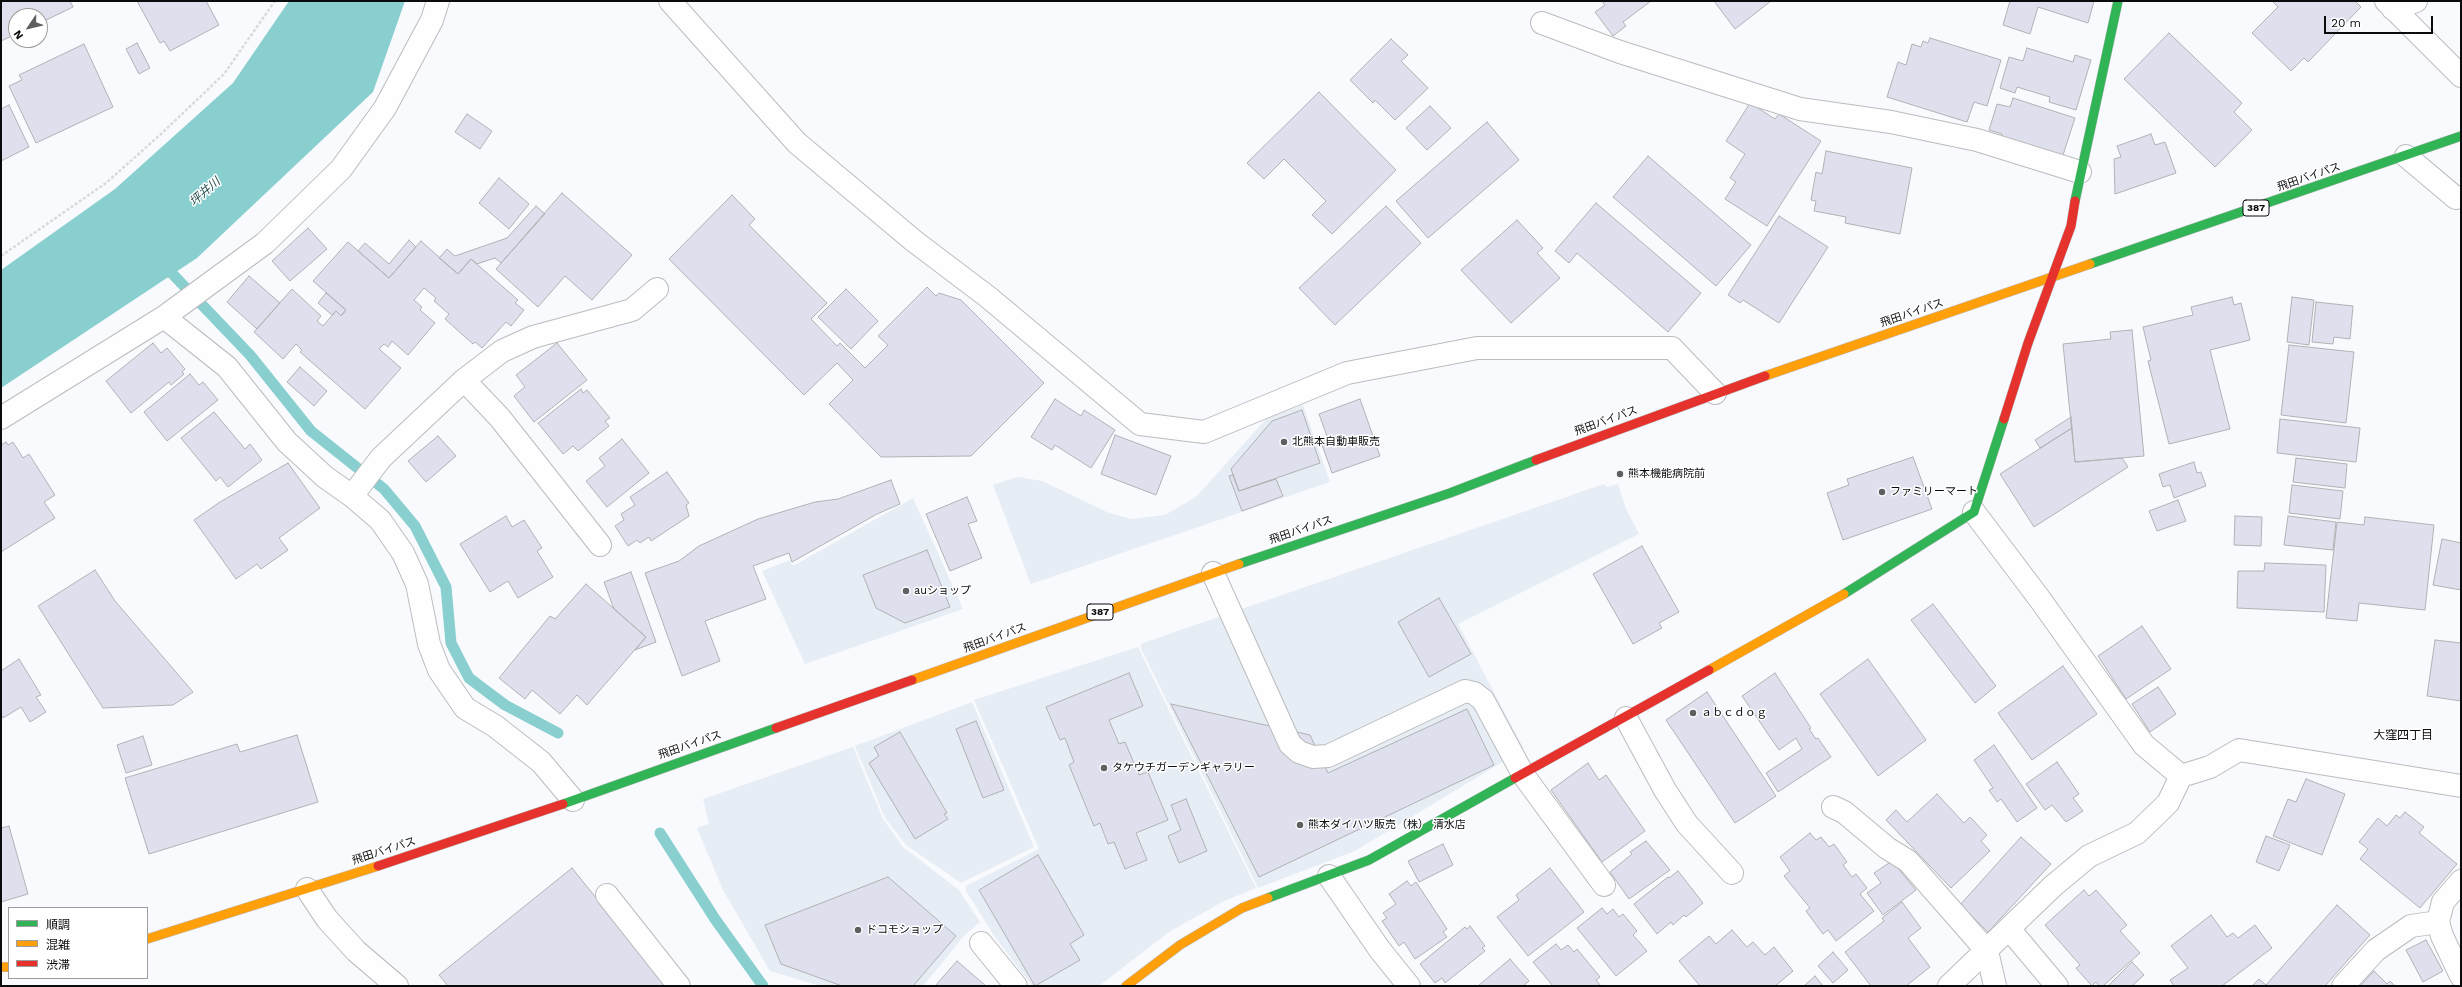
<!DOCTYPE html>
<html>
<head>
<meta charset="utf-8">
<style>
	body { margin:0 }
	#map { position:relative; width:2462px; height:987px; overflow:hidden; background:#f8fafd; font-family:"Work Sans","Noto Sans JP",sans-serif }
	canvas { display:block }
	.frame { position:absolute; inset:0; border:2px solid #0a0b0d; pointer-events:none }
	.legend { position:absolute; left:8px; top:907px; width:140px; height:72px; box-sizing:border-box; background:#fff; border:1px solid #9d9d9e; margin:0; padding:5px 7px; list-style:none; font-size:12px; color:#0a0b0d }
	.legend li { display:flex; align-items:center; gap:8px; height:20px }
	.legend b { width:20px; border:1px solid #9d9d9e }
	.north { position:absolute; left:8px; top:8px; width:40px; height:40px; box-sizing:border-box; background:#fff; border:1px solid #9d9d9e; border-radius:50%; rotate:235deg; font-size:11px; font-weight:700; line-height:16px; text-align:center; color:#0a0b0d }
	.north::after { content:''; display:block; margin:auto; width:14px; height:18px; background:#5d5f61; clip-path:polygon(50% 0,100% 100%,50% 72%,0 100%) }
	.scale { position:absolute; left:2324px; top:16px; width:109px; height:18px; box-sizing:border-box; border:2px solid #0a0b0d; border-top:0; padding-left:5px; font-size:12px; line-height:14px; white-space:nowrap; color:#0a0b0d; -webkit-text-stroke:3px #fff; paint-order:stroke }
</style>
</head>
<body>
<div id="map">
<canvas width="2462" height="987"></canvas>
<div class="frame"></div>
<ul class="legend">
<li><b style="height:5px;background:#30b455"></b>順調</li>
<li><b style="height:5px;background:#ff9f0a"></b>混雑</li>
<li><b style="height:5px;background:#e5322d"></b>渋滞</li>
</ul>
<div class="north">N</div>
<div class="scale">20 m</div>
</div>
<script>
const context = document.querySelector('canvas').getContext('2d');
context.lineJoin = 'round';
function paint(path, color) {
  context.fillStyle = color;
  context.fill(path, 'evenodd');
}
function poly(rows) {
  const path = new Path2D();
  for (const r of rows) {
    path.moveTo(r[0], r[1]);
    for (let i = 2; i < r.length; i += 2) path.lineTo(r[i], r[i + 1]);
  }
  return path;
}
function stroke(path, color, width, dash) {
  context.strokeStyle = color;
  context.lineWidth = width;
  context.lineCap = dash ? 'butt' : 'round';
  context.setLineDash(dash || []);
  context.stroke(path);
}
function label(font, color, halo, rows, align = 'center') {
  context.font = font + ' "Work Sans","Noto Sans JP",sans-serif';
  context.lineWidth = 3;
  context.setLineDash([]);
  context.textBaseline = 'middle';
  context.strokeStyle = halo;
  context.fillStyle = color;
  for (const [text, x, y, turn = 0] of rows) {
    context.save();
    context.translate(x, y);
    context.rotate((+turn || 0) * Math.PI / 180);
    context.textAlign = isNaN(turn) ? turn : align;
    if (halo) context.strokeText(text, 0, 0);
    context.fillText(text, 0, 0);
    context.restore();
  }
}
paint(poly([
	[1303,405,1330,482,1031,584,993,485,1018,477,1042,481,1109,513,1132,519,1165,515,1196,497,1268,417],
	[1604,484,1607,487,1618,484,1626,509,1639,534,1458,624,1524,749,1355,851,1258,888,1140,646,1143,643],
	[913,498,963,609,805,664,762,571,790,560,793,566],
	[1138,647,1256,888,1222,902,1169,932,1099,986,1032,986,995,937,966,891,966,886,1039,849,974,700],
	[972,702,1034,847,961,883,906,845,885,818,855,746],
	[853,747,883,819,903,847,959,890,980,922,963,937,923,986,821,986,770,971,723,890,697,828,709,824,703,799]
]), '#e7edf4');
paint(poly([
	[289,1,405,1,373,92,197,258,1,388,1,270,115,189,233,83]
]), '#89cfcf');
stroke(poly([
	[163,264,250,355,311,431,384,489,415,526,446,587,451,643,469,678,505,705,558,733],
	[660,833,715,919,763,986]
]), '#89cfcf', 11);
const building = poly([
	[1,1,70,1,73,7,40,23,40,16,16,16,16,34,1,41,1,1],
	[137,1,206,1,219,25,170,51,164,41,160,43,137,1],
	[1602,1,1651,1,1623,22,1626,26,1613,36,1595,12,1605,5,1602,1],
	[1714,1,1771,1,1735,29,1714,1],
	[2010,1,2094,1,2088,23,2038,7,2030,34,2003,25,2010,1],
	[2272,1,2355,1,2361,7,2308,62,2304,58,2291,71,2252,33,2278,7,2272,1],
	[2169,33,2242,103,2234,112,2252,130,2215,167,2124,79,2169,33],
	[1930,38,2001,60,1987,106,1974,102,1967,122,1887,97,1898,62,1906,65,1912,44,1921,47,1923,41,1928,43,1930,38],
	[1391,39,1408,55,1401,61,1428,88,1395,120,1375,100,1373,103,1350,80,1391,39],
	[137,43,150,68,139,74,126,49,137,43],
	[84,44,113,107,36,143,9,86,22,80,19,75,84,44],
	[2027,48,2073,62,2075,55,2091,60,2076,110,2049,102,2050,97,2017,87,2015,93,2000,88,2009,57,2023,61,2027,48],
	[1319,92,1396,170,1332,234,1312,215,1326,201,1284,159,1264,179,1247,163,1319,92],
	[2013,98,2075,118,2062,158,2001,138,2002,134,1989,130,1997,104,2010,107,2013,98],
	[1750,103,1775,119,1779,114,1821,141,1767,226,1725,199,1736,182,1730,178,1745,154,1726,141,1750,103],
	[9,105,29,147,1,161,1,109,9,105],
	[1430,106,1451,128,1427,150,1406,128,1430,106],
	[467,114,492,131,480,149,455,132,467,114],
	[1487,122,1519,160,1428,238,1396,201,1487,122],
	[2151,134,2155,145,2165,142,2176,173,2115,194,2114,159,2121,157,2117,146,2151,134],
	[1826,151,1912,168,1900,234,1845,223,1846,217,1814,211,1816,201,1811,200,1816,172,1822,174,1826,151],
	[1648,156,1751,245,1716,286,1613,197,1648,156],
	[499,178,529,204,509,229,479,203,499,178],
	[562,193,632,255,592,300,565,276,538,307,496,269,562,193],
	[732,195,755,219,749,225,827,303,811,319,837,346,840,343,865,368,888,345,878,336,927,287,936,296,939,293,961,300,1044,383,971,456,881,457,829,404,853,380,837,363,804,395,669,259,732,195],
	[1596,203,1701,293,1668,332,1577,253,1569,263,1555,251,1596,203],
	[536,206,545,214,501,263,495,258,477,264,471,259,458,274,439,258,447,249,455,256,507,238,536,206],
	[1386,206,1421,243,1335,325,1299,288,1386,206],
	[1779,216,1828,247,1779,323,1743,300,1740,303,1728,295,1779,216],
	[1517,220,1543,248,1537,253,1560,278,1511,323,1461,270,1517,220],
	[308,228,327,249,290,281,272,261,308,228],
	[409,240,416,247,389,278,358,251,365,243,389,264,409,240],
	[421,241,458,274,471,259,518,300,515,303,524,310,511,326,506,322,482,348,475,342,473,344,445,319,449,314,434,301,436,298,424,288,414,300,422,307,420,310,435,323,408,355,392,341,388,347,384,344,379,349,401,368,365,409,300,352,302,350,296,344,283,359,254,332,292,289,321,316,317,321,323,326,336,311,341,316,346,310,313,281,348,242,389,278,421,241],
	[249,276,280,303,257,329,227,302,249,276],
	[846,289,878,321,851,349,818,317,846,289],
	[326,293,346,310,341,316,336,311,332,315,318,303,326,293],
	[2232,297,2234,305,2241,303,2250,340,2210,350,2230,429,2169,444,2148,361,2151,360,2143,327,2193,315,2191,307,2232,297],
	[2292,297,2314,300,2309,345,2287,342,2292,297],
	[2316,302,2353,306,2350,339,2334,337,2333,344,2312,342,2316,302],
	[2132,330,2144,456,2075,462,2063,344,2111,339,2110,332,2132,330],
	[153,343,161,353,167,348,185,369,182,372,184,374,171,385,169,382,131,413,106,381,153,343],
	[557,343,587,380,534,422,514,396,525,387,516,375,557,343],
	[2289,345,2354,352,2346,423,2281,415,2289,345],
	[300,367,327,391,314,406,287,382,300,367],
	[190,374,199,385,203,382,218,400,167,441,144,412,190,374],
	[581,389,583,393,587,390,610,418,605,421,609,426,578,451,573,446,563,454,538,423,581,389],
	[1055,399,1081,416,1084,410,1115,430,1091,468,1055,445,1052,450,1031,437,1055,399],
	[1360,399,1380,456,1332,473,1321,442,1328,439,1319,414,1360,399],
	[1302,410,1320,463,1239,491,1231,469,1272,421,1302,410],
	[214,412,245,449,250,444,262,460,228,487,220,477,216,481,181,438,214,412],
	[2071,417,2072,428,2040,448,2035,440,2071,417],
	[2280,419,2360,428,2356,462,2277,453,2280,419],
	[2072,428,2075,462,2122,458,2128,467,2034,527,2000,474,2072,428],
	[1115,435,1171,456,1156,495,1101,474,1115,435],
	[438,436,456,456,426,482,408,461,438,436],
	[622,439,649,473,607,507,586,481,605,466,599,458,622,439],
	[6,442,8,445,13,442,23,458,29,454,55,495,44,502,55,518,1,552,1,445,6,442],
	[1913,457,1932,509,1843,540,1827,493,1849,485,1847,479,1913,457],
	[2296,458,2347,464,2345,488,2293,482,2296,458],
	[2194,462,2197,473,2201,472,2206,486,2174,498,2170,485,2163,487,2159,474,2194,462],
	[288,463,320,508,279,538,288,550,261,569,257,564,236,579,194,520,220,502,288,463],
	[667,472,689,503,686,505,689,516,651,541,649,537,640,543,637,540,628,546,615,526,624,520,621,514,635,505,630,497,667,472],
	[1233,475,1239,491,1276,479,1283,496,1242,511,1229,476,1233,475],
	[891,480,900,504,877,514,792,562,789,553,753,566,766,599,705,621,720,661,682,676,645,573,679,561,699,546,758,519,815,502,838,499,891,480],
	[2292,485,2343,491,2340,519,2289,513,2292,485],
	[967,497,977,521,968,524,982,558,950,571,926,514,967,497],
	[2178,500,2186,521,2157,531,2149,511,2178,500],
	[506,516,512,527,524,520,542,548,537,551,553,577,518,598,508,581,490,592,460,544,506,516],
	[2235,516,2262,517,2261,546,2234,545,2235,516],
	[2288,516,2336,522,2333,550,2284,545,2288,516],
	[2365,517,2434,525,2425,610,2359,603,2357,621,2326,618,2337,522,2364,525,2365,517],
	[2442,539,2461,543,2461,590,2433,585,2442,539],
	[1642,546,1679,612,1659,623,1662,628,1633,644,1593,574,1642,546],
	[927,550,950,607,905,623,876,608,863,575,927,550],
	[2265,563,2326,565,2324,612,2237,608,2238,571,2264,571,2265,563],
	[95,570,115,601,193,692,173,705,103,708,38,606,95,570],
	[631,572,656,642,635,650,646,637,614,609,604,582,631,572],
	[586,584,646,637,587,705,577,695,560,714,532,690,525,699,499,678,550,616,555,619,586,584],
	[1439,598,1471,654,1429,677,1398,622,1439,598],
	[1933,604,1996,686,1975,703,1911,620,1933,604],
	[2142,626,2171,669,2126,699,2098,656,2142,626],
	[2435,640,2461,643,2461,701,2427,696,2435,640],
	[19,659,41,695,36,697,46,712,30,722,21,707,3,718,1,714,1,671,19,659],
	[1868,659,1926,740,1878,776,1820,694,1868,659],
	[2063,666,2097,714,2032,760,1998,713,2063,666],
	[1129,673,1143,706,1109,720,1119,744,1125,742,1139,775,1148,772,1168,820,1136,833,1147,860,1125,869,1114,842,1108,844,1100,823,1094,826,1069,765,1074,762,1065,738,1060,740,1046,707,1129,673],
	[1775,673,1811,728,1809,729,1816,739,1818,738,1831,757,1778,792,1766,773,1802,749,1796,738,1779,750,1742,696,1775,673],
	[2158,687,2176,714,2150,732,2132,704,2158,687],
	[1707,692,1776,796,1735,823,1666,720,1707,692],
	[1171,704,1310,735,1328,773,1467,709,1494,765,1259,877,1171,704],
	[976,721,1004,790,983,798,956,729,976,721],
	[900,732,947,813,944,814,948,819,915,839,869,763,879,756,874,747,900,732],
	[297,735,318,802,149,854,125,778,237,744,240,752,297,735],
	[143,736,152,765,126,773,117,745,143,736],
	[1994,745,2037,808,2017,822,2001,799,1997,802,1989,790,1993,788,1974,760,1994,745],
	[2057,762,2079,794,2073,798,2083,811,2066,822,2052,805,2045,810,2026,784,2057,762],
	[1588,763,1599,780,1606,775,1645,831,1602,862,1551,790,1588,763],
	[2306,779,2345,794,2322,855,2273,836,2288,799,2296,802,2306,779],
	[1937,794,1964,823,1970,817,1987,835,1981,841,1990,851,1951,888,1886,820,1896,810,1907,822,1937,794],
	[1186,799,1207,851,1179,863,1168,836,1181,830,1171,805,1186,799],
	[2405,812,2424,827,2419,833,2457,864,2420,908,2360,859,2368,849,2359,842,2378,818,2387,826,2396,815,2400,818,2405,812],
	[9,826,28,894,1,902,1,828,9,826],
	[1810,833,1816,840,1821,837,1829,847,1834,844,1847,862,1843,865,1852,877,1856,874,1867,888,1860,894,1874,911,1836,941,1828,930,1823,934,1806,911,1810,908,1784,876,1790,871,1780,857,1810,833],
	[2266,836,2290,845,2279,871,2256,862,2266,836],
	[2021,837,2051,864,1988,932,1960,905,2021,837],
	[1646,841,1670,870,1629,899,1610,872,1632,854,1630,852,1646,841],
	[1443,844,1453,865,1419,882,1408,861,1443,844],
	[1038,855,1084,935,1070,944,1080,960,1035,986,979,890,1038,855],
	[1892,861,1916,890,1883,915,1867,893,1881,883,1874,873,1892,861],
	[572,868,667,986,448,986,439,975,572,868],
	[1550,868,1584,912,1528,956,1497,917,1519,900,1516,895,1550,868],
	[1678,871,1703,903,1686,917,1684,915,1673,925,1671,922,1657,934,1634,904,1668,877,1669,878,1678,871],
	[888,877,956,936,913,986,842,986,781,964,765,925,888,877],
	[1407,881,1411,886,1416,882,1447,929,1443,932,1447,937,1415,959,1404,942,1399,946,1382,921,1387,918,1383,913,1396,904,1389,894,1407,881],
	[2084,890,2089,896,2096,890,2127,925,2120,931,2140,953,2103,986,2099,986,2096,982,2092,986,2076,968,2080,965,2045,925,2084,890],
	[1902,902,1921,928,1908,938,1930,967,1906,986,1871,986,1845,952,1884,921,1882,918,1902,902],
	[2337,905,2370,935,2325,986,2252,986,2259,979,2266,985,2337,905],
	[1602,908,1607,914,1613,909,1619,917,1623,914,1637,931,1633,935,1647,951,1616,976,1577,928,1602,908],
	[2211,915,2227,937,2233,933,2238,938,2255,925,2272,948,2222,986,2174,986,2170,980,2188,968,2171,946,2211,915],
	[1470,926,1485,946,1482,948,1485,951,1445,983,1442,978,1435,983,1420,964,1465,927,1467,929,1470,926],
	[1732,930,1747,947,1753,942,1765,955,1774,947,1793,971,1775,986,1700,986,1679,961,1709,936,1716,944,1732,930],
	[2426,940,2443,971,2423,982,2406,950,2426,940],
	[1556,944,1561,950,1568,945,1574,952,1577,949,1600,977,1596,980,1601,986,1553,986,1533,962,1556,944],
	[1833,952,1848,970,1833,983,1818,966,1833,952],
	[1510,959,1529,981,1523,986,1478,986,1510,959],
	[957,961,986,986,935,986,957,961],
	[2132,962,2144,975,2132,986,2108,986,2132,962],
	[2374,971,2387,984,2390,981,2395,986,2360,986,2374,971],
	[1815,976,1823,986,1804,986,1815,976]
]);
paint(building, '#dfe0ee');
stroke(building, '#b1b2b4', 1);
const lane = poly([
	[2386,1,2461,76],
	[2393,9,2416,1],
	[464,380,502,351,533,337,632,310,657,289],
	[352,496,381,458,464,380,500,418,600,545],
	[1213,573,1290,744,1299,752,1313,757,1328,756,1465,691,1474,693,1483,700,1524,776,1604,885],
	[1626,718,1665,790,1687,824,1732,873],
	[1833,807,1844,812,1887,848,1908,861,1937,894,1987,951,1995,986],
	[2461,881,2443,902,2438,922,2442,936,2461,976],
	[307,889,327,919,356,951,397,986],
	[607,895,679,986],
	[981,943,1016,986],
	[2343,986,2376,950,2411,926,2438,922]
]);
const street = poly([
	[670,1,797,143,914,241,988,297,1140,424,1204,432,1347,373,1477,348,1672,348,1715,393],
	[1542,23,1620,52,1800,109,1891,122,1977,140,2080,172],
	[2406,156,2456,198,2461,197],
	[164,317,227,367,287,442,325,477,352,496,380,520,403,553,417,584,429,644,439,670,465,708,495,726,541,762,573,800],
	[1,418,164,317,265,243,341,169,385,108,432,20,438,1],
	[1974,512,2039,598,2144,745,2181,776],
	[1329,876,1380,950,1409,986],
	[2010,930,2057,986],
	[1949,986,2053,886,2089,856,2137,833,2168,803,2181,776,2210,767,2239,750,2461,786]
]);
const fast = poly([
	[2075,201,2118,1],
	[2090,264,2461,136],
	[1239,564,1450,493,1536,460],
	[1844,594,1974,512,2004,419],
	[563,804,776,728],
	[1268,898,1369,860,1515,778]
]);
const slow = poly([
	[1765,376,2090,264],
	[1709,670,1844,594],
	[912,680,1239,564],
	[147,939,378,866],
	[1,967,9,967],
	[1126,986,1180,945,1242,908,1268,898]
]);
const jam = poly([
	[2004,419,2028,343,2071,226,2075,201],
	[1536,460,1765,376],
	[776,728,912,680],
	[1515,778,1709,670],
	[378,866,563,804]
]);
stroke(lane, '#bbbcbe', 24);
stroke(street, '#bbbcbe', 24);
stroke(fast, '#bbbcbe', 10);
stroke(slow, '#bbbcbe', 10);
stroke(jam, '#bbbcbe', 10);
stroke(poly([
	[1,256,106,183,161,134,224,74,275,1]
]), '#d9dada', 2.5, [3, 2]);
stroke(lane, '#fefeff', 22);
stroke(street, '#fefeff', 22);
stroke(fast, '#30b455', 9);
stroke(slow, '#ff9f0a', 9);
stroke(jam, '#e5322d', 9);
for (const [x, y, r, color] of [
	[1284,442,4,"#5d5f61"],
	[1620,474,4,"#5d5f61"],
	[1882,492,4,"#5d5f61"],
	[906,591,4,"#5d5f61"],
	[1693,713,4,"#5d5f61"],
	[1104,768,4,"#5d5f61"],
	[1300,825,4,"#5d5f61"],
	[858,930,4,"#5d5f61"]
]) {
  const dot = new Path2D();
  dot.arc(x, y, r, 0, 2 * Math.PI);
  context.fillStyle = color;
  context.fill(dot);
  stroke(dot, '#fff', 1.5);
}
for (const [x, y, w] of [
	[2256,208,26],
	[1100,612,26]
]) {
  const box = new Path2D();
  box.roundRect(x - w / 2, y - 8, w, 16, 3);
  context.fillStyle = '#fff';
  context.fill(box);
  stroke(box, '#0a0b0d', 1);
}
label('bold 10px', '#0a0b0d', null, [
	["387",2256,208],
	["387",1100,612]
]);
label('11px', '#0a0b0d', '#fff', [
	["飛田バイパス",2309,177,-19],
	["飛田バイパス",1912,313,-19],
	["飛田バイパス",1606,421,-20],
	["飛田バイパス",1301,530,-19],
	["飛田バイパス",995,638,-20],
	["飛田バイパス",690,745,-19],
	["飛田バイパス",384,851,-18]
]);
label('11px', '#0a0b0d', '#fff', [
	["北熊本自動車販売",1292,442],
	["熊本機能病院前",1628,474],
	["ファミリーマート",1890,492],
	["auショップ",914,591],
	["ａｂｃｄｏｇ",1701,713],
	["タケウチガーデンギャラリー",1112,768],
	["熊本ダイハツ販売（株） 清水店",1308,825],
	["ドコモショップ",866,930]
], 'left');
label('italic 12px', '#24504f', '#fff', [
	["坪井川",205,192,-41]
]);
label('12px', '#0a0b0d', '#fff', [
	["大窪四丁目",2403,735]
]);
</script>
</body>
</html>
